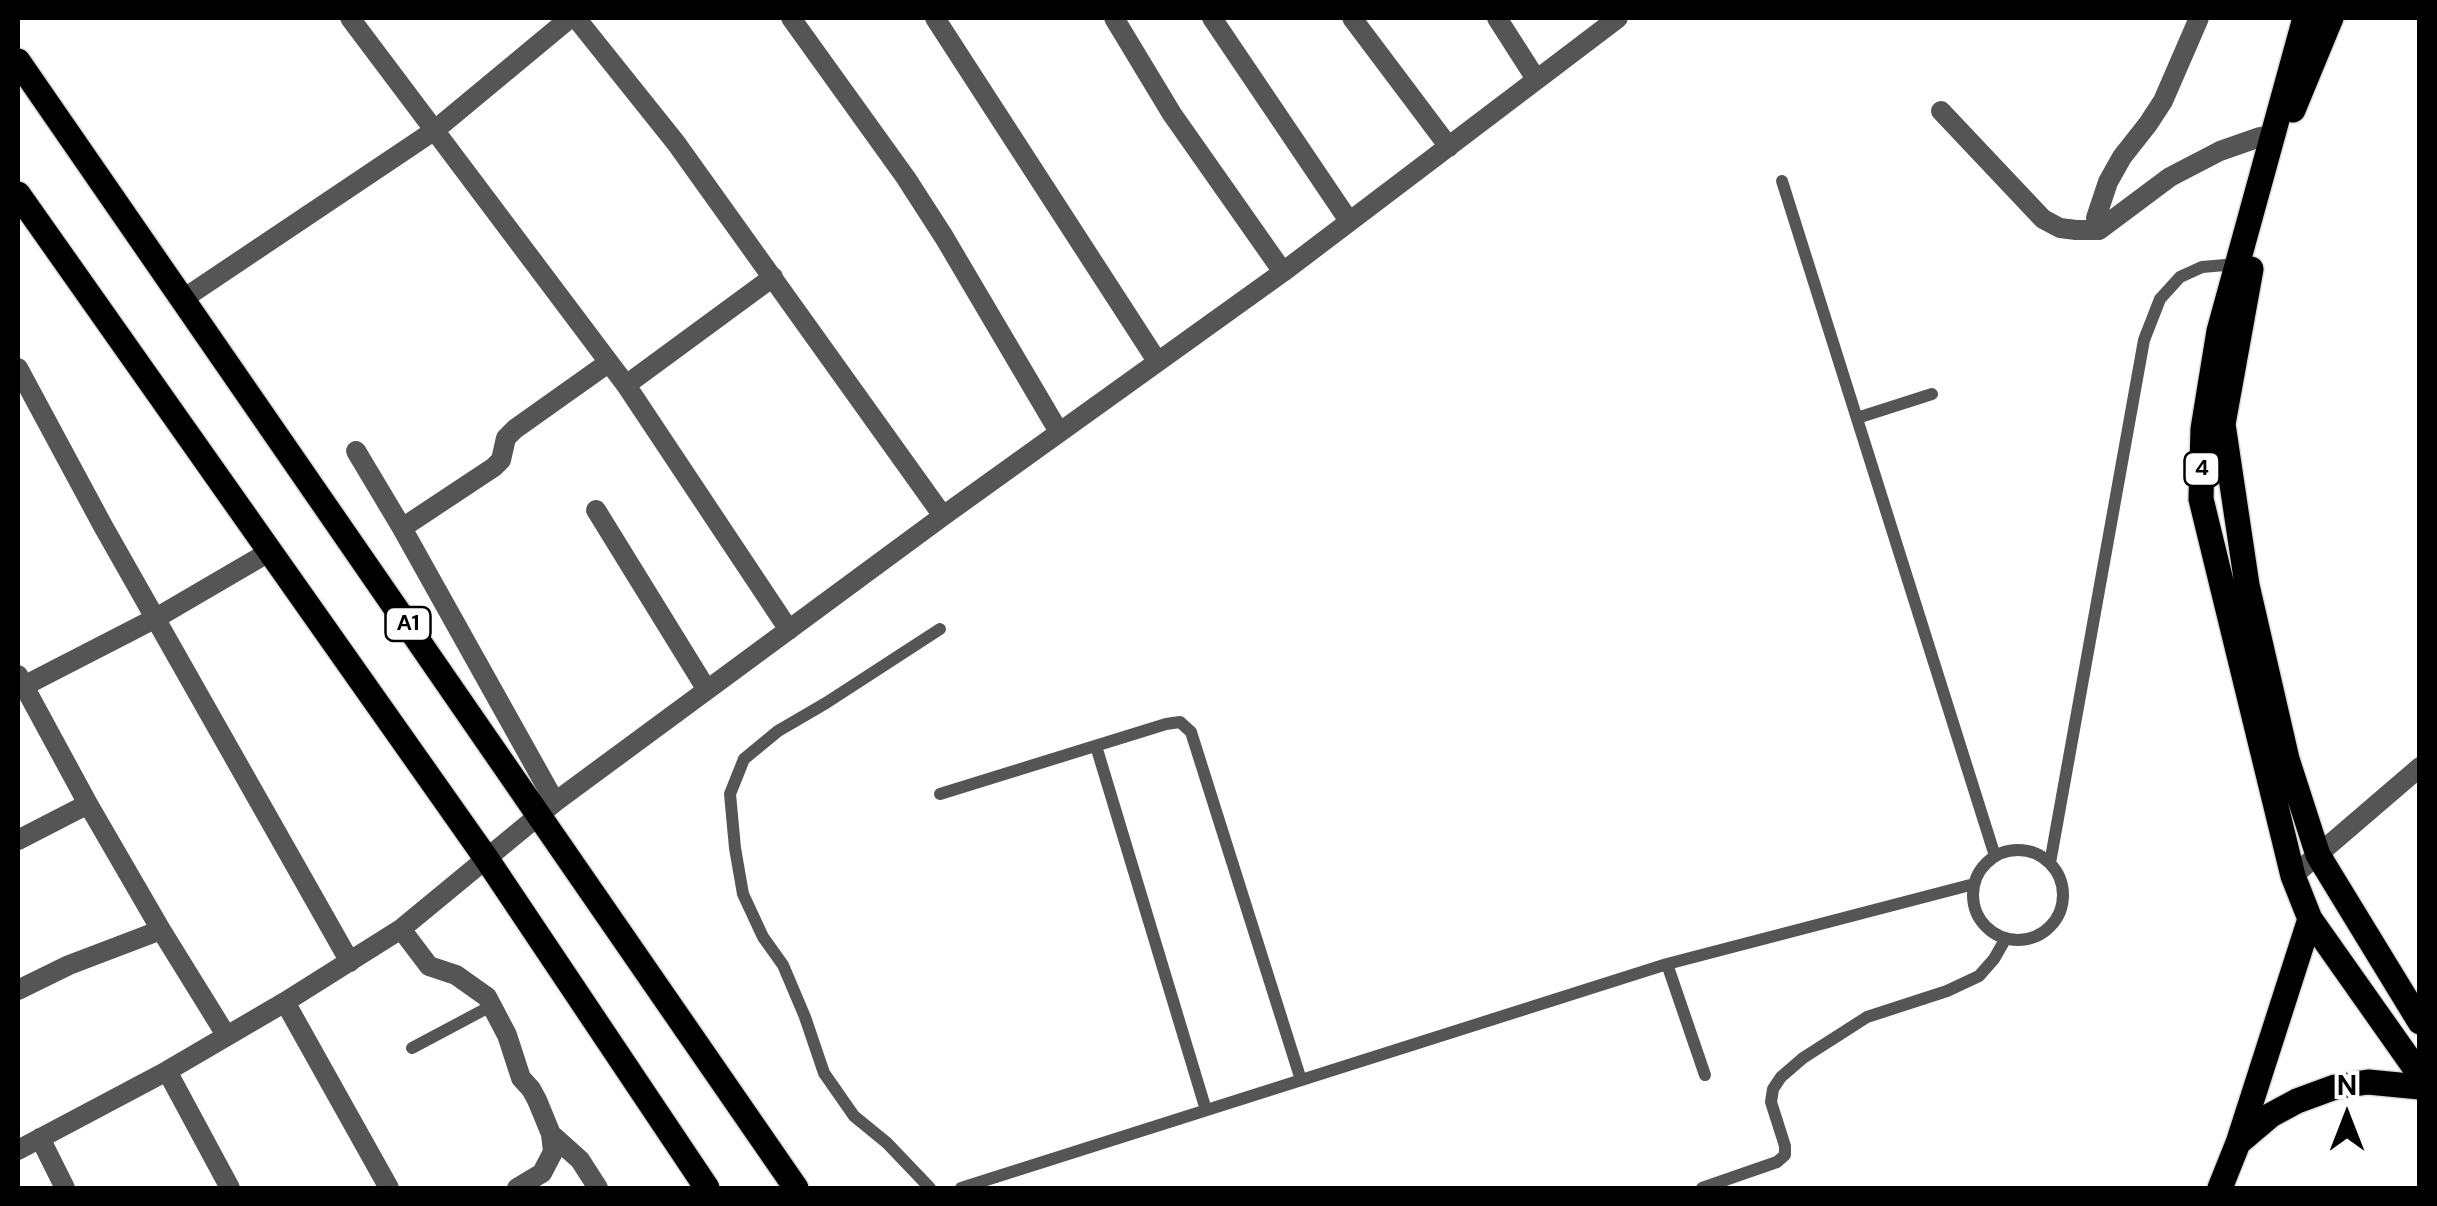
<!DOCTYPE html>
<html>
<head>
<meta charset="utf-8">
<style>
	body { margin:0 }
	#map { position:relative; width:2437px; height:1206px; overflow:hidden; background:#fff; font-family:"DM Sans",sans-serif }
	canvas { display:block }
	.frame { position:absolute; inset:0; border:20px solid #000; pointer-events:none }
	.north { position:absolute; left:2297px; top:1066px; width:100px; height:100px; -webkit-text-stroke:8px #fff; paint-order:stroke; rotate:0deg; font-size:28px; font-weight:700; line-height:40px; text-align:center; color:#000 }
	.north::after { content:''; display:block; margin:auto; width:35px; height:45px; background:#000; clip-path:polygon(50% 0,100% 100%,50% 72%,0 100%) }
</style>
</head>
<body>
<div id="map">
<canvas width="2437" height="1206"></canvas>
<div class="frame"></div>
<div class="north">N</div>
</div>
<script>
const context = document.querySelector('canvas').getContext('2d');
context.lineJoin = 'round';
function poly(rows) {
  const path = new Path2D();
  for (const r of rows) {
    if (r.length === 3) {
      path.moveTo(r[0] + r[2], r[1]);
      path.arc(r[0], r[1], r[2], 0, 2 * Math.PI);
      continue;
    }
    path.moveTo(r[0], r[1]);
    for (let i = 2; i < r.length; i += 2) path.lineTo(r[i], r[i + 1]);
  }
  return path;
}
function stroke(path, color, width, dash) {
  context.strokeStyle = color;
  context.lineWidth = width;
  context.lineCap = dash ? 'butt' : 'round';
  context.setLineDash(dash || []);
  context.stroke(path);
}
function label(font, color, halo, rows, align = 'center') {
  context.font = font + ' "DM Sans",sans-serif';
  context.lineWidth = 10;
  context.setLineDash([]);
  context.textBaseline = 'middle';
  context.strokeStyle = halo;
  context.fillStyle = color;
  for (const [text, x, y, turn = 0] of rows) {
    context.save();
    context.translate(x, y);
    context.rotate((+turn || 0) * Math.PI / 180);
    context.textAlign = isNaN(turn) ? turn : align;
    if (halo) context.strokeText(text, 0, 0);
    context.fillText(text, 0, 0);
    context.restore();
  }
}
const primary = poly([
	[2305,18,2219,331,2203,429,2201,499,2293,876,2310,919,2420,1075],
	[18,61,796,1188],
	[2293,110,2331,18],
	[18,194,486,858,707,1188],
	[2251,269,2223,424,2247,585,2287,759,2318,855,2420,1022],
	[2238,1143,2271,1115,2297,1101,2335,1087,2368,1082,2420,1087],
	[2220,1188,2238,1143,2310,919]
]);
stroke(primary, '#dbdbdb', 28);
stroke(poly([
	[1782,181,1995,856],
	[1857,418,1932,394],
	[1096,746,1206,1110],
	[940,794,1166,724,1180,722,1191,732,1301,1080],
	[2018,895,45],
	[2050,863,2144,340,2160,299,2180,277,2202,267,2237,264],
	[1667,964,1705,1075],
	[412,1048,491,1006],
	[930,1188,887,1143,854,1116,824,1073,805,1017,783,965,763,937,743,894,735,848,730,794,744,759,778,731,826,703,940,629],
	[961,1188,1667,964,1974,884],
	[1702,1188,1777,1162,1785,1155,1785,1146,1771,1102,1773,1089,1781,1077,1803,1058,1867,1017,1947,991,1979,976,1994,959,2006,938]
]), '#555', 12);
stroke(poly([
	[350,18,626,385,789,630],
	[576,18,676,143,943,516],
	[791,18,906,178,944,237,1059,432],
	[935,18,1157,361],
	[1114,18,1172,114,1283,272],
	[1212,18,1349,221],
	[1352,18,1449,147],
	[1497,18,1536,79],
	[1941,111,2043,219,2060,228,2076,230,2099,230,2170,177,2220,151,2260,137,2271,135],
	[2099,230,2096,218,2108,182,2122,157,2148,124,2163,101,2199,18],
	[183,299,435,130,570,18],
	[18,368,103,526,350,962],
	[626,385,773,277],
	[356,451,402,528,555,802],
	[596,510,707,690],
	[402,528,494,467,501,460,506,438,515,429,608,363],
	[18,675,88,804,161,930,226,1035],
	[18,689,156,618,269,552],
	[18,840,88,804],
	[2293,876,2420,767],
	[401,929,429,966,456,975,487,997,507,1035,521,1078,531,1089,537,1100,551,1134,553,1152,542,1173,517,1188],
	[18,990,69,965,161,930],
	[285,1002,389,1188],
	[167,1071,230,1188],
	[551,1134,580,1160,598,1188],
	[40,1138,65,1188],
	[18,1150,167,1071,285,1002,401,929,555,802,943,516,1283,272,1618,18]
]), '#555', 20);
stroke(primary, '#000', 25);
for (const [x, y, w] of [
	[2202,469,35],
	[408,624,45]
]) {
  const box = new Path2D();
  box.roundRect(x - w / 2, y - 17, w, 34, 8);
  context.fillStyle = '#fff';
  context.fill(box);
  stroke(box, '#000', 2.5);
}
label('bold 22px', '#000', null, [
	["4",2202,469],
	["A1",408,624]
]);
</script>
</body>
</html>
